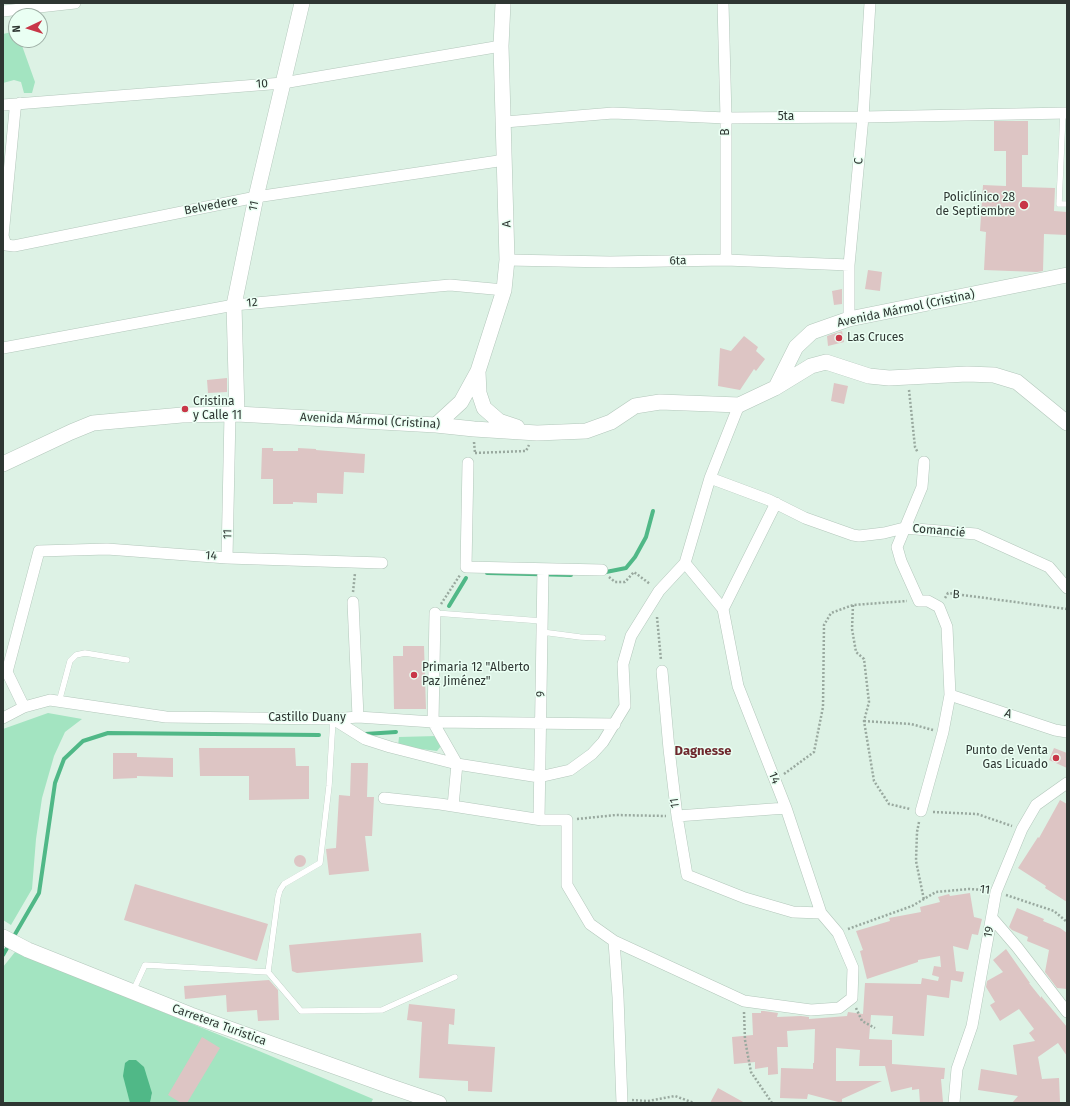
<!DOCTYPE html>
<html>
<head>
<meta charset="utf-8">
<style>
	body { margin:0 }
	#map { position:relative; width:1070px; height:1106px; overflow:hidden; background:#ddf2e5; font-family:"Fira Sans",sans-serif }
	canvas { display:block }
	.frame { position:absolute; inset:0; border:4px solid #2e3632; pointer-events:none }
	.north { position:absolute; left:8px; top:8px; width:40px; height:40px; box-sizing:border-box; background:#eafff3; border:1px solid #9fafa6; border-radius:50%; rotate:266deg; font-size:11px; font-weight:700; line-height:16px; text-align:center; color:#2e3632 }
	.north::after { content:''; display:block; margin:auto; width:14px; height:18px; background:#c83748; clip-path:polygon(50% 0,100% 100%,50% 72%,0 100%) }
</style>
</head>
<body>
<div id="map">
<canvas width="1070" height="1106"></canvas>
<div class="frame"></div>
<div class="north">N</div>
</div>
<script>
const context = document.querySelector('canvas').getContext('2d');
context.lineJoin = 'round';
function paint(path, color) {
  context.fillStyle = color;
  context.fill(path, 'evenodd');
}
function poly(rows) {
  const path = new Path2D();
  for (const r of rows) {
    if (r.length === 3) {
      path.moveTo(r[0] + r[2], r[1]);
      path.arc(r[0], r[1], r[2], 0, 2 * Math.PI);
      continue;
    }
    path.moveTo(r[0], r[1]);
    for (let i = 2; i < r.length; i += 2) path.lineTo(r[i], r[i + 1]);
  }
  return path;
}
function stroke(path, color, width, dash) {
  context.strokeStyle = color;
  context.lineWidth = width;
  context.lineCap = dash ? 'butt' : 'round';
  context.setLineDash(dash || []);
  context.stroke(path);
}
function label(font, color, halo, rows, align = 'center') {
  context.font = font + ' "Fira Sans",sans-serif';
  context.lineWidth = 3;
  context.setLineDash([]);
  context.textBaseline = 'middle';
  context.strokeStyle = halo;
  context.fillStyle = color;
  for (const [text, x, y, turn = 0] of rows) {
    context.save();
    context.translate(x, y);
    context.rotate((+turn || 0) * Math.PI / 180);
    context.textAlign = isNaN(turn) ? turn : align;
    if (halo) context.strokeText(text, 0, 0);
    context.fillText(text, 0, 0);
    context.restore();
  }
}
paint(poly([
	[16,31,16,40,20,40,35,82,32,93,24,93,21,82,14,80,3,83,3,34],
	[48,713,82,719,65,732,54,756,42,798,36,839,32,889,11,925,3,920,3,729],
	[437,736,441,746,437,751,398,746,399,737],
	[15,952,259,1051,373,1099,371,1103,150,1103,152,1093,130,1103,3,1103,3,967]
]), '#a3e4c1');
paint(poly([
	[129,1060,136,1060,144,1067,152,1093,150,1103,130,1103,123,1076,125,1063]
]), '#50b887');
stroke(poly([
	[487,573,571,575],
	[601,573,626,568,635,557,646,537,653,511],
	[449,606,466,578],
	[365,734,396,732],
	[3,955,39,893,55,783,64,759,83,741,108,733,319,735]
]), '#50b887', 4);
paint(poly([
	[994,121,1028,121,1028,155,1022,155,1022,187,1055,188,1054,211,1067,212,1067,235,1044,234,1043,271,1037,272,984,270,986,232,980,231,983,185,1006,186,1006,151,994,151],
	[868,270,882,272,880,291,865,289],
	[842,289,842,304,834,305,832,291],
	[842,331,844,342,828,346,827,336],
	[744,336,758,347,756,351,765,359,756,371,754,369,740,390,718,386,720,348,731,351],
	[227,378,227,392,208,393,207,380],
	[834,383,848,386,844,404,831,401],
	[262,448,273,448,273,451,298,451,298,448,316,449,316,450,365,454,364,473,344,472,343,494,317,493,317,503,293,502,293,504,273,504,273,479,261,479],
	[403,646,424,646,426,709,394,709,393,656,403,656],
	[199,748,295,748,296,766,309,766,309,799,249,800,249,776,200,776],
	[1054,748,1067,753,1067,768,1049,760],
	[113,753,137,753,137,757,173,758,173,777,137,776,137,778,113,779],
	[351,763,368,763,367,797,374,797,372,836,365,836,369,871,329,875,326,849,336,848,339,795,350,796],
	[1060,800,1067,804,1067,902,1045,888,1046,886,1018,868,1038,837,1039,838],
	[300,861,6],
	[135,884,268,924,257,961,124,920],
	[970,893,974,917,982,919,978,935,972,934,968,950,953,946,956,971,964,972,962,982,951,980,949,998,927,995,924,1036,892,1034,893,1016,871,1015,869,1039,892,1040,892,1064,945,1068,944,1079,941,1079,943,1102,920,1103,919,1089,912,1090,912,1087,891,1092,885,1066,859,1066,860,1050,836,1048,836,1081,882,1081,842,1099,842,1103,808,1094,807,1099,780,1098,781,1068,813,1069,813,1063,814,1063,815,1029,787,1031,788,1047,777,1047,778,1074,768,1075,768,1067,755,1069,755,1062,734,1064,732,1037,753,1035,752,1013,761,1013,761,1011,764,1011,778,1013,777,1017,801,1016,809,1017,809,1019,847,1016,848,1012,863,1014,865,983,921,984,922,978,938,981,939,977,932,975,934,966,941,967,940,956,918,960,918,962,867,979,860,951,863,950,856,931,890,921,889,918,921,912,920,907,940,902,938,897,949,894,950,896],
	[1017,908,1044,919,1043,921,1060,928,1067,933,1067,989,1057,988,1045,972,1049,950,1027,941,1028,937,1012,930,1009,927],
	[421,933,423,962,297,973,292,971,289,945],
	[1006,949,1030,983,1029,983,1041,998,1041,996,1067,1027,1067,1056,1058,1043,1038,1057,1042,1079,1059,1078,1060,1102,1012,1103,1018,1096,978,1090,981,1069,1017,1075,1013,1045,1035,1041,1029,1033,1034,1029,1019,1009,1000,1021,990,1005,995,1002,986,987,987,981,1003,972,993,960],
	[269,980,278,990,279,1020,258,1021,257,1010,227,1012,226,995,185,999,184,986],
	[409,1004,455,1009,454,1025,449,1024,448,1044,495,1047,492,1092,468,1091,468,1081,419,1078,422,1022,407,1020],
	[202,1037,220,1048,187,1103,181,1103,168,1095],
	[718,1088,745,1103,710,1103]
]), '#ddc5c4');
const service = poly([
	[1063,113,1059,204,1067,204],
	[435,613,542,621],
	[542,632,580,637,603,638],
	[59,702,70,661,76,655,85,653,127,660],
	[268,972,301,1011,382,1010,455,977],
	[133,991,145,965,268,972,278,897,280,890,284,884,320,863,329,786,333,719]
]);
const minor = poly([
	[723,3,726,118,726,260],
	[3,11,75,3],
	[20,103,16,106,15,110,3,236,6,245,14,246,256,197,505,160],
	[3,105,283,83,501,46],
	[505,122,613,113,726,118,863,117,1067,113],
	[507,260,610,262,726,260,849,265],
	[849,319,849,265,863,117,870,3],
	[3,348,234,305,450,285,504,290],
	[468,463,466,567,602,570],
	[710,478,769,500,805,518,853,535,859,536,884,533,904,528,976,534,1049,567,1067,588],
	[227,558,230,414],
	[353,602,358,717],
	[723,609,776,503],
	[435,613,433,722,457,764,453,806],
	[662,671,669,749,677,816,687,875,745,898,793,912,821,913],
	[950,695,1055,730,1067,732],
	[24,707,7,672,39,551,107,549,227,558,382,563],
	[3,718,24,707,50,700,166,717,333,719,358,717,433,722,615,724],
	[333,719,365,739,390,747,457,764,539,777,570,770,592,754,603,742,625,706,623,664,631,636,659,591,685,563,710,478,739,405],
	[384,798,440,804,542,820,567,820,567,885,590,924,614,941,618,997,622,1103],
	[921,811,943,732,950,695,947,627,939,607,928,601,919,601,901,561,897,547,922,487,924,462],
	[677,816,786,808],
	[539,819,543,569],
	[992,918,1017,947,1067,1012],
	[614,941,744,1001,811,1010,839,1008,852,998,853,968,838,933,821,913,786,808,738,686,723,609,685,563],
	[954,1103,957,1069,972,1026,996,892,1022,829,1036,805,1067,783]
]);
const secondary = poly([
	[478,372,479,393,484,408,499,421,517,427],
	[776,387,796,347,812,332,849,319,1067,275],
	[237,414,234,305,256,197,302,3],
	[436,425,461,402,478,371,504,290,507,260,501,46,503,3],
	[3,464,71,432,93,423,182,415,237,414,436,425,474,429,537,433,586,431,611,422,635,406,660,402,739,405,775,388,811,366,826,362,869,376,889,378,967,374,994,375,1017,382,1067,423],
	[3,937,28,950,191,1015,389,1086,439,1103]
]);
stroke(service, '#b3c7bb', 6);
stroke(minor, '#b3c7bb', 12);
stroke(secondary, '#b3c7bb', 16);
stroke(poly([
	[909,390,915,447,918,453],
	[474,442,475,453],
	[475,453,526,451,529,445],
	[609,577,615,582,625,582,634,572,650,584],
	[353,592,355,573],
	[945,598,948,593,1067,609],
	[441,604,460,575],
	[853,605,852,629,856,652,864,659,869,702,864,721,874,781,889,804,910,809],
	[657,617,661,660],
	[864,721,911,724,933,730],
	[784,774,814,752,823,707,824,625,831,613,853,605,907,601],
	[933,812,977,814,1012,826],
	[577,819,616,815,666,816],
	[919,822,917,832,916,861,924,900],
	[1006,895,1054,911,1067,922],
	[848,929,912,906,936,892,969,889,985,890],
	[856,1008,862,1021,875,1028],
	[744,1012,745,1040,751,1072,772,1103],
	[632,1100,648,1101,675,1096,694,1103]
]), '#99a99f', 2.5, [2, 2]);
stroke(service, '#fff', 5.5);
stroke(minor, '#fff', 11);
stroke(secondary, '#fff', 15);
for (const [x, y, r, color] of [
	[1024,205,5,"#c83748"],
	[839,338,4,"#c83748"],
	[185,409,4,"#c83748"],
	[414,675,4,"#c83748"],
	[1056,758,4,"#c83748"]
]) {
  const dot = new Path2D();
  dot.arc(x, y, r, 0, 2 * Math.PI);
  context.fillStyle = color;
  context.fill(dot);
  stroke(dot, '#eafff3', 1.5);
}
label('12px', '#2e3632', '#eafff3', [
	["10",262,84,-4],
	["5ta",786,117],
	["B",726,132,-90],
	["C",859,161,-85],
	["Belvedere",211,206,-11],
	["11",254,206,-78],
	["A",507,224,-92],
	["6ta",678,261,-1],
	["12",252,303,-5],
	["Avenida Mármol (Cristina)",906,309,-12],
	["Avenida Mármol (Cristina)",370,421,3],
	["Comancié",939,531,5],
	["11",228,534,-89],
	["14",211,556,4],
	["B",956,595,4],
	["9",541,694,-89],
	["A",1008,714,19],
	["Castillo Duany",307,718],
	["14",774,778,69],
	["11",675,803,-97],
	["11",985,890,6],
	["19",989,932,-79],
	["Carretera Turística",219,1025,20]
]);
label('12px', '#2e3632', '#eafff3', [
	["Policlínico 28",1015,198,"right"],
	["de Septiembre",1015,212,"right"],
	["Las Cruces",847,338],
	["Cristina",193,402],
	["y Calle 11",193,416],
	["Primaria 12 \"Alberto",422,668],
	["Paz Jiménez\"",422,682],
	["Punto de Venta",1048,751,"right"],
	["Gas Licuado",1048,765,"right"]
], 'left');
label('bold 13px', '#6e282d', '#eafff3', [
	["Dagnesse",703,751]
]);
</script>
</body>
</html>
